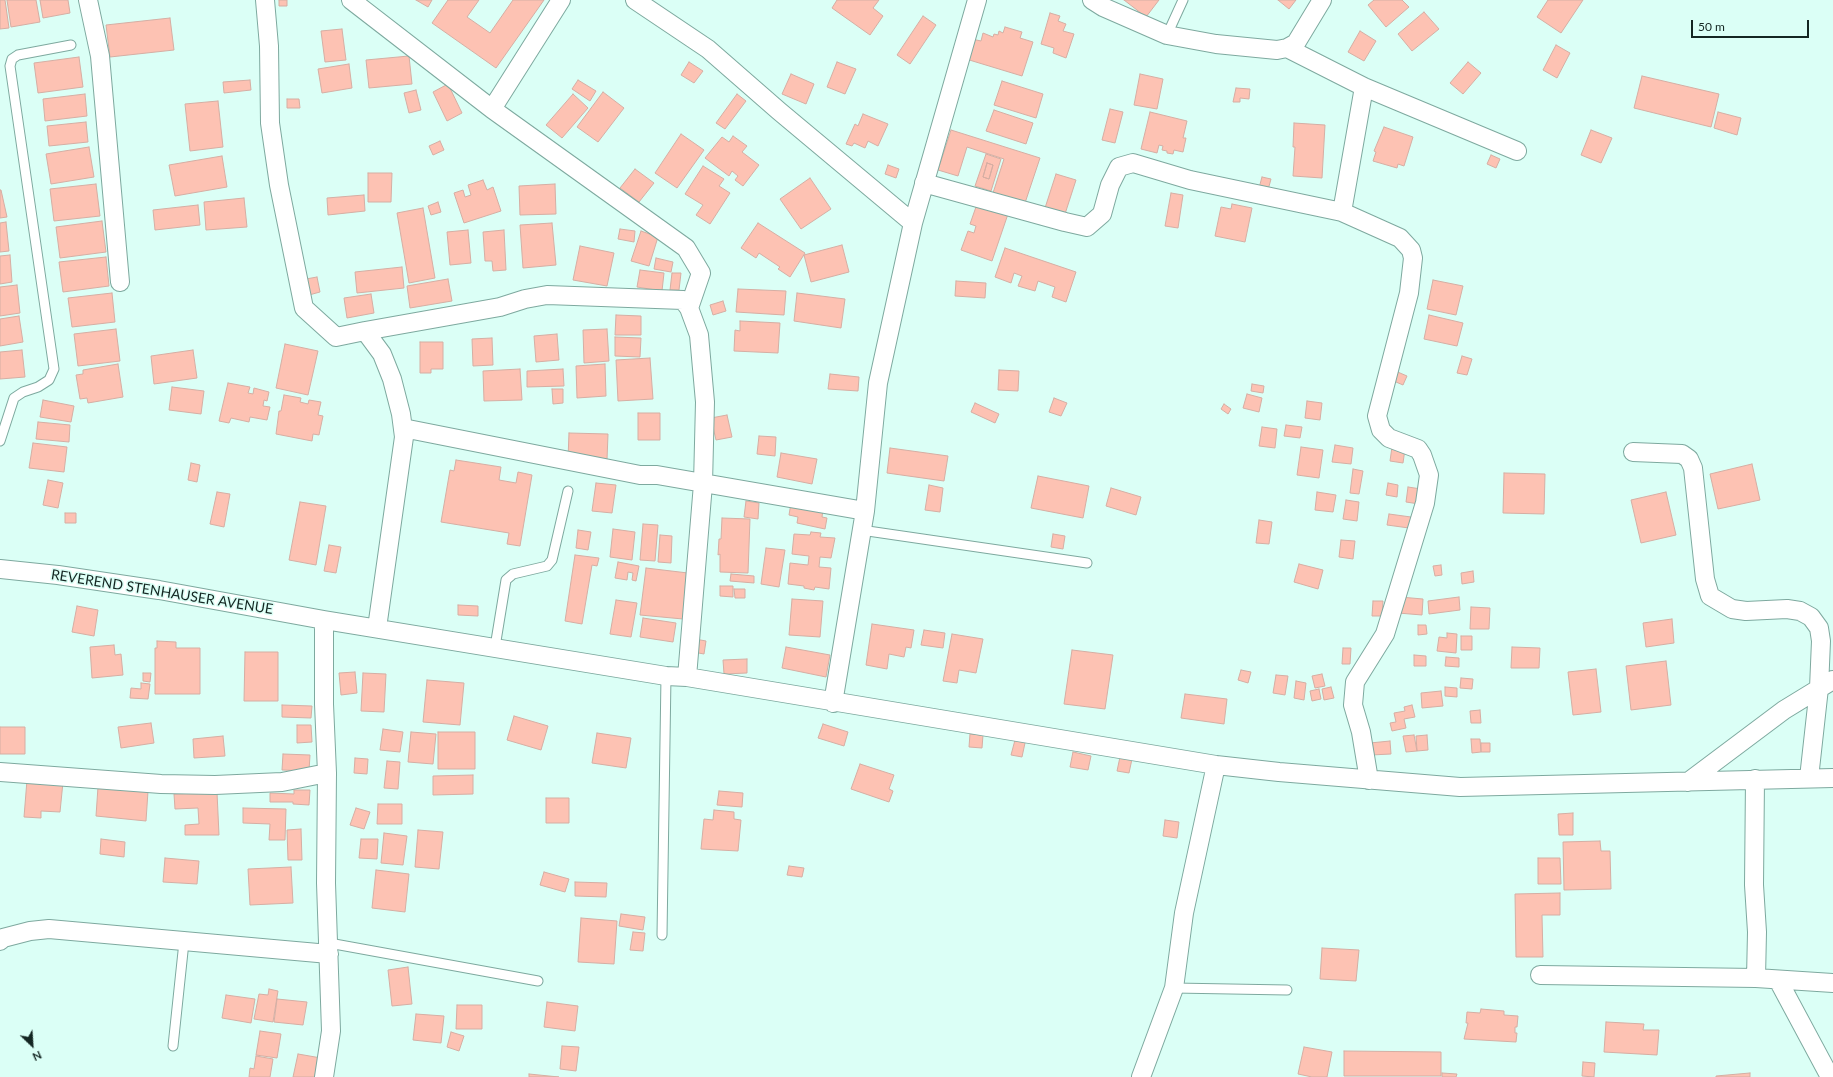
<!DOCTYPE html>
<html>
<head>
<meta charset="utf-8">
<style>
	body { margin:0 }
	#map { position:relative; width:1833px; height:1077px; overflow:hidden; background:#dbfff6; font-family:Lato,sans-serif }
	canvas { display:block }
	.north { position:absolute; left:12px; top:1025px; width:40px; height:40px; -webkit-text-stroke:3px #dbfff6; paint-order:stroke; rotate:155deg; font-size:11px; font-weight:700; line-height:16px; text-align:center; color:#142622 }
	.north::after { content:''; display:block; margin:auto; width:14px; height:18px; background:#142622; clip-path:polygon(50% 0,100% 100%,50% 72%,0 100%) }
	.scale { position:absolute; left:1691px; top:20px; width:118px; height:18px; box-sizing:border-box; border:2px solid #142622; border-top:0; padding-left:5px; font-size:12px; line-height:14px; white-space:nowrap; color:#142622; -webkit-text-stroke:3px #dbfff6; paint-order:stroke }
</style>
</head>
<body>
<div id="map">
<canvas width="1833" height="1077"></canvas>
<div class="north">N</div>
<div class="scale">50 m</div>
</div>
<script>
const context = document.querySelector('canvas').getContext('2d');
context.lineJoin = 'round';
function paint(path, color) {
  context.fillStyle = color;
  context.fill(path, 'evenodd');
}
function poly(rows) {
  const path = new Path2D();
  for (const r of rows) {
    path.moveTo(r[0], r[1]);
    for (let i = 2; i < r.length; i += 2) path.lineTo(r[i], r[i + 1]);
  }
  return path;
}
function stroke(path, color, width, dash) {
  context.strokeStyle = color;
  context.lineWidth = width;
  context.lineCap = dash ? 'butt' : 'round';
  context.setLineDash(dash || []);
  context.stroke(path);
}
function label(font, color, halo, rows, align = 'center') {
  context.font = font + ' Lato,sans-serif';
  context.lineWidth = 3;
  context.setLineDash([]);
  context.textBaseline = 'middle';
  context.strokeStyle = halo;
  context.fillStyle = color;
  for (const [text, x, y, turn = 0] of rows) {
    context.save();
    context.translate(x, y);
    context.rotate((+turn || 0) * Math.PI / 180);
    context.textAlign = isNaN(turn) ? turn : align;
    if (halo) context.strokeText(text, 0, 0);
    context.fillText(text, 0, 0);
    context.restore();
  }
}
const building = poly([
	[0,0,5,0,9,28,0,29,0,0],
	[7,0,36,0,40,22,11,27,7,0],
	[40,0,68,0,70,13,43,18,40,0],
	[279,0,287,0,287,6,279,6,279,0],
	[416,0,432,0,428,7,416,0],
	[448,0,479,0,467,17,490,33,513,0,544,0,496,68,432,23,448,0],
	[837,0,879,0,873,8,883,16,870,35,832,8,837,0],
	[1124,0,1159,0,1146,17,1124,0],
	[1278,0,1296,0,1289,9,1278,0],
	[1374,0,1402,0,1409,7,1386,27,1368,5,1374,0],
	[1548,0,1583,0,1561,33,1537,17,1548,0],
	[1424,12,1439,29,1412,51,1398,34,1424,12],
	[1050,13,1060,16,1058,21,1066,24,1063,31,1074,34,1066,58,1053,53,1054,48,1041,44,1050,13],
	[923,16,936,25,910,64,897,55,923,16],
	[170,18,174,50,110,57,106,25,170,18],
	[1005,27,1022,32,1020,38,1033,42,1022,76,966,59,972,39,981,41,983,33,993,37,994,34,998,35,999,31,1003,33,1005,27],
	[342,29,346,60,325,62,321,31,342,29],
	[1360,31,1376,41,1364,61,1348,52,1360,31],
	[1556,45,1570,53,1557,78,1543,70,1556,45],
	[409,56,412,84,369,88,366,60,409,56],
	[79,57,83,87,38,93,34,63,79,57],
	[689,62,703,71,694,83,681,75,689,62],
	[837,62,856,69,845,94,827,87,837,62],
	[1468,62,1481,73,1463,94,1450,83,1468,62],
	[349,64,352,88,322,93,318,69,349,64],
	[791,74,814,84,806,104,782,94,791,74],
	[1140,74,1163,79,1157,109,1134,105,1140,74],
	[1642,76,1719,94,1711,127,1634,108,1642,76],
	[250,80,251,90,224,93,223,82,250,80],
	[578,80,596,91,590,101,572,89,578,80],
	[1002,81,1043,94,1036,118,994,105,1002,81],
	[448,84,462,113,447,121,433,92,448,84],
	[1236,88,1250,89,1249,99,1240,98,1240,102,1233,102,1236,88],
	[416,90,421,110,409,113,404,93,416,90],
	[603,92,624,108,598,142,577,127,603,92],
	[85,94,87,116,45,121,43,99,85,94],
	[573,94,588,108,562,138,546,125,573,94],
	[737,94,746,101,725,129,716,123,737,94],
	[287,99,299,99,300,108,287,108,287,99],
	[218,101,223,147,190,151,185,104,218,101],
	[1110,109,1123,112,1115,143,1102,140,1110,109],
	[994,110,1033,123,1026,144,986,131,994,110],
	[1150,112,1187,121,1183,138,1186,138,1183,152,1174,150,1173,154,1167,153,1167,151,1162,150,1163,146,1159,145,1157,153,1141,149,1150,112],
	[1718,112,1741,118,1737,135,1714,128,1718,112],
	[863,114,888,124,878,146,868,141,865,148,854,143,852,146,846,144,855,124,858,126,863,114],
	[86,122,88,142,49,146,47,126,86,122],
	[1294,123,1325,125,1322,178,1293,176,1295,147,1293,147,1294,123],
	[1384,127,1413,137,1404,166,1398,164,1397,168,1373,161,1376,152,1374,151,1384,127],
	[951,130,1040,158,1025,203,993,193,1004,159,967,147,958,176,938,170,951,130],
	[1591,130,1612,138,1601,163,1581,155,1591,130],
	[681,134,704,150,677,188,655,173,681,134],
	[733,136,747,146,742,152,759,165,743,186,735,180,738,176,732,171,729,176,705,158,722,137,729,142,733,136],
	[440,141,444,150,433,155,429,146,440,141],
	[89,147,94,177,51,184,46,154,89,147],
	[986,154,1001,159,991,191,975,186,986,154],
	[987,163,993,165,989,179,983,177,987,163],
	[1491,155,1500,159,1496,168,1487,164,1491,155],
	[222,156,227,187,175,196,169,165,222,156],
	[987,163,993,165,989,179,983,177,987,163],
	[888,165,899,169,896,178,885,174,888,165],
	[703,166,724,179,719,186,730,193,710,224,696,215,703,205,685,194,703,166],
	[635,169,654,183,639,202,620,188,635,169],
	[368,173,392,173,391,202,368,202,368,173],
	[1056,174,1076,180,1065,214,1045,208,1056,174],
	[1262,177,1271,179,1268,190,1259,188,1262,177],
	[810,178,831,209,801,229,780,199,810,178],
	[483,180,487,190,493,187,501,211,464,223,454,193,463,190,465,197,471,195,468,185,483,180],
	[96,184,100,216,54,221,50,189,96,184],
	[555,184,556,214,520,215,519,186,555,184],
	[0,190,1,190,7,217,0,218,0,190],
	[1171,193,1183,195,1178,228,1165,226,1171,193],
	[364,195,365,211,328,215,327,198,364,195],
	[244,198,247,227,206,230,204,202,244,198],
	[438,202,441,212,431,215,428,206,438,202],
	[977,204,1008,214,992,261,961,250,968,231,974,233,976,226,970,224,977,204],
	[1232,204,1252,208,1245,242,1215,236,1221,207,1231,209,1232,204],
	[198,205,200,225,155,230,153,210,198,205],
	[423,208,435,278,409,283,397,213,423,208],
	[102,221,106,252,60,258,56,227,102,221],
	[6,222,9,251,0,252,0,223,6,222],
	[552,223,556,265,523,268,520,225,552,223],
	[758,223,805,253,790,277,778,269,780,267,759,253,756,258,741,248,758,223],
	[620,229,635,231,634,242,618,239,620,229],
	[468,230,471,263,450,265,447,232,468,230],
	[504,230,506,270,493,271,492,261,485,261,483,232,504,230],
	[641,231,658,237,649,266,631,261,641,231],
	[842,245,849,272,811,282,804,255,842,245],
	[580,246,614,253,607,286,573,280,580,246],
	[1005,248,1076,272,1066,302,1052,297,1055,287,1038,281,1035,291,1018,286,1022,276,1014,273,1011,283,995,277,1005,248],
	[10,255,12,282,0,284,0,256,10,255],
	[106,257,109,286,63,292,59,262,106,257],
	[656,258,673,262,671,272,654,269,656,258],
	[402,267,404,288,357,293,355,272,402,267],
	[640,270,664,273,662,291,637,287,640,270],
	[672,273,681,273,679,290,670,290,672,273],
	[317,277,320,292,309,295,306,279,317,277],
	[448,279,452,301,410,308,407,286,448,279],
	[1433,280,1463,286,1456,315,1427,309,1433,280],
	[956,281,986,283,985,298,955,296,956,281],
	[17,285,20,313,0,316,0,287,17,285],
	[738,289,786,291,784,315,736,312,738,289],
	[112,293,115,322,72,327,68,298,112,293],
	[797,293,845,299,841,328,794,321,797,293],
	[371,294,374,313,347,318,344,298,371,294],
	[723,301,726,311,713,315,710,305,723,301],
	[616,315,641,316,641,335,615,335,616,315],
	[1429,315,1463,323,1457,346,1424,339,1429,315],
	[19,316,23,342,0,346,0,319,19,316],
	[740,321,780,323,778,353,734,351,735,330,740,331,740,321],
	[116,329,120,361,78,366,74,334,116,329],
	[607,329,609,361,584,363,583,330,607,329],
	[557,334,559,360,536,362,534,336,557,334],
	[615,337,641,338,640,357,615,356,615,337],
	[492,338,493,365,473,366,472,339,492,338],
	[420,342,443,342,443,369,431,369,431,373,420,373,420,342],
	[285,344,318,351,308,395,276,388,285,344],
	[22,350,25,377,0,379,0,352,22,350],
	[193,350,197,378,154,384,151,356,193,350],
	[1462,356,1472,359,1467,375,1457,373,1462,356],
	[650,358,653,399,618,401,616,360,650,358],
	[118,364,123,397,88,403,87,398,80,399,76,375,83,374,83,370,118,364],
	[605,364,606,396,577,398,576,366,605,364],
	[520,369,522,400,484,401,483,371,520,369],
	[563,369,564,386,527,387,527,371,563,369],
	[999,370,1019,371,1018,391,998,390,999,370],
	[1393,370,1407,376,1403,385,1389,379,1393,370],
	[830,374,859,377,858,391,828,389,830,374],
	[228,383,250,387,248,393,253,394,254,388,269,392,267,401,264,400,263,406,270,407,267,420,250,417,249,422,231,418,229,423,219,421,228,383],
	[1252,384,1264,386,1263,393,1251,391,1252,384],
	[172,387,204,391,201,414,169,410,172,387],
	[552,389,563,389,563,403,553,404,552,389],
	[1247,394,1262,398,1259,412,1243,408,1247,394],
	[284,395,301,398,300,402,308,404,309,400,321,402,318,415,323,416,319,435,313,434,312,441,276,434,279,411,281,411,284,395],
	[1054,398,1067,403,1061,416,1049,412,1054,398],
	[43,400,74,406,71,422,40,417,43,400],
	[1307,401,1322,403,1320,420,1305,418,1307,401],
	[975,403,999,414,995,423,971,412,975,403],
	[1224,404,1231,409,1228,414,1221,409,1224,404],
	[638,413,660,413,660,440,638,440,638,413],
	[727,415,732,437,716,440,711,418,727,415],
	[38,422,70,425,69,442,36,439,38,422],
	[1286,425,1302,427,1300,438,1284,436,1286,425],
	[1262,427,1277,429,1275,448,1259,446,1262,427],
	[569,433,608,434,607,460,568,459,569,433],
	[759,436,776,437,775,456,757,454,759,436],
	[33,443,67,447,64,472,29,468,33,443],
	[1335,445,1353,448,1351,464,1332,462,1335,445],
	[1301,447,1323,450,1319,478,1297,475,1301,447],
	[1392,447,1405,449,1403,463,1390,461,1392,447],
	[890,448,948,456,944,481,887,473,890,448],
	[781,453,817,459,812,484,777,477,781,453],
	[456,460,501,467,499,480,516,483,518,472,532,475,520,546,507,544,509,533,441,522,450,470,454,471,456,460],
	[191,463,200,465,197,482,188,480,191,463],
	[1752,464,1760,500,1718,509,1710,474,1752,464],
	[1353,469,1363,471,1359,494,1350,493,1353,469],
	[1504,473,1545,474,1544,514,1503,513,1504,473],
	[1038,476,1089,486,1083,518,1031,508,1038,476],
	[48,480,63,483,58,508,43,505,48,480],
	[596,483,616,485,612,513,592,511,596,483],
	[1388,483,1398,485,1397,497,1386,495,1388,483],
	[929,485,943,488,940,512,925,510,929,485],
	[1408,487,1421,489,1419,504,1406,502,1408,487],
	[1111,488,1141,497,1136,515,1106,506,1111,488],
	[217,492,230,494,224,527,210,524,217,492],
	[1317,492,1336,495,1333,512,1315,510,1317,492],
	[1666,492,1676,535,1641,543,1631,500,1666,492],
	[1346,500,1359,502,1357,521,1343,519,1346,500],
	[746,501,759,503,758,519,744,517,746,501],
	[300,502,326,506,316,565,289,560,300,502],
	[791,503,823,510,822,517,827,518,825,529,797,523,798,517,789,515,791,503],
	[65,513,76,513,76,523,65,523,65,513],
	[1389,514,1411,517,1409,528,1387,525,1389,514],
	[722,518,750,519,748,573,720,572,720,554,718,555,719,539,721,539,722,518],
	[1259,520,1272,522,1269,544,1256,543,1259,520],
	[643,524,658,525,655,561,640,560,643,524],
	[613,529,635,532,632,560,610,557,613,529],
	[578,530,591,532,588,550,576,548,578,530],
	[811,532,821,533,820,537,835,538,831,558,820,557,819,567,831,568,829,589,815,587,814,590,804,588,804,586,788,584,790,563,808,565,809,556,792,554,794,534,810,535,811,532],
	[1053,534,1065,536,1063,549,1051,547,1053,534],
	[660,535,672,536,671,563,658,562,660,535],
	[1341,540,1355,541,1353,559,1339,557,1341,540],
	[329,545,341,547,336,573,324,571,329,545],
	[766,548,785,550,779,587,761,584,766,548],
	[575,555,599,558,597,566,592,565,582,624,565,621,575,555],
	[618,562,639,566,636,581,632,580,633,573,628,572,627,580,615,578,618,562],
	[1299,564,1323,570,1318,589,1294,582,1299,564],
	[1441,565,1442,575,1435,576,1433,566,1441,565],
	[646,568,688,573,683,619,640,615,646,568],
	[1473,571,1474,582,1462,584,1461,573,1473,571],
	[731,574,754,576,754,583,730,581,731,574],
	[720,586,733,586,733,597,720,596,720,586],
	[734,589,745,589,745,598,735,598,734,589],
	[1400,597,1423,599,1422,615,1398,613,1400,597],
	[1459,597,1460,610,1429,614,1428,601,1459,597],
	[792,599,823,601,820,637,789,635,792,599],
	[616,600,637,603,631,637,610,634,616,600],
	[1373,601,1383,601,1382,616,1372,616,1373,601],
	[458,605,478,606,478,616,458,615,458,605],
	[77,606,98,610,94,636,72,632,77,606],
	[1471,607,1490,608,1489,629,1470,629,1471,607],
	[643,618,676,623,673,642,640,637,643,618],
	[1672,619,1674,643,1646,647,1643,623,1672,619],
	[872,624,914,630,911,648,906,647,904,657,889,654,887,669,866,665,872,624],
	[1418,625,1426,625,1427,634,1418,635,1418,625],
	[924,630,945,633,943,648,921,645,924,630],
	[1447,633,1457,634,1456,653,1437,651,1439,637,1447,638,1447,633],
	[952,634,983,639,976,673,959,670,957,683,943,681,952,634],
	[1461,636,1472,636,1472,650,1461,650,1461,636],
	[695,639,706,641,704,654,693,652,695,639],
	[157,641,176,642,176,648,200,648,200,694,155,694,155,648,157,648,157,641],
	[114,645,115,655,121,654,123,675,92,678,90,647,114,645],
	[786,647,830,655,826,677,782,668,786,647],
	[1512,647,1540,648,1539,668,1511,668,1512,647],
	[1343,648,1351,648,1350,664,1342,664,1343,648],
	[1072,650,1113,655,1105,709,1064,704,1072,650],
	[245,652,278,652,278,701,244,701,245,652],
	[1414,655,1426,656,1426,666,1414,666,1414,655],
	[1446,657,1459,658,1459,667,1445,666,1446,657],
	[747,659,747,673,724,674,723,660,747,659],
	[1666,661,1671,705,1631,710,1626,666,1666,661],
	[1596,669,1601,712,1573,715,1568,672,1596,669],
	[1241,670,1251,672,1248,683,1238,680,1241,670],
	[355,672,357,693,341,695,339,673,355,672],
	[143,673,151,673,150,682,143,681,143,673],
	[363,673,386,674,384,712,361,711,363,673],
	[1322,674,1325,686,1315,688,1312,676,1322,674],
	[1276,675,1288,676,1285,695,1273,693,1276,675],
	[1461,678,1473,679,1472,689,1460,688,1461,678],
	[427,680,464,683,460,725,423,722,427,680],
	[1296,681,1306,683,1304,700,1294,698,1296,681],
	[141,683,150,684,148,699,130,698,131,688,141,689,141,683],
	[1331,687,1334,698,1324,700,1322,689,1331,687],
	[1445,687,1457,688,1457,697,1445,696,1445,687],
	[1319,689,1321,699,1312,701,1310,691,1319,689],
	[1441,691,1443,706,1422,708,1421,693,1441,691],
	[1185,694,1227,699,1224,724,1181,718,1185,694],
	[282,705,312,706,311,718,282,717,282,705],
	[1412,705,1415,717,1404,719,1406,728,1392,731,1390,723,1396,722,1394,713,1405,711,1404,707,1412,705],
	[1480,710,1481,723,1471,723,1470,711,1480,710],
	[514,716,548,726,541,750,507,740,514,716],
	[151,723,154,743,121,748,118,727,151,723],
	[823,724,848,732,844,746,818,738,823,724],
	[297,725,311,725,312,742,297,743,297,725],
	[0,727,25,727,25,754,0,754,0,727],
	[383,729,403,732,400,752,380,750,383,729],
	[411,732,436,734,433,764,408,762,411,732],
	[438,732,475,732,475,769,438,769,438,732],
	[597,733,631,738,626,768,592,763,597,733],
	[970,734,983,735,982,748,969,747,970,734],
	[1414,735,1417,751,1406,752,1403,736,1414,735],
	[1427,735,1428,750,1417,751,1416,736,1427,735],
	[223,736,225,756,194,758,193,739,223,736],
	[1471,739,1480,739,1481,752,1472,753,1471,739],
	[1015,740,1025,743,1022,757,1011,755,1015,740],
	[1390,741,1391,754,1371,755,1370,743,1390,741],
	[1481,743,1490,743,1490,752,1481,752,1481,743],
	[1073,752,1091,756,1088,770,1070,767,1073,752],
	[283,754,310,755,309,771,282,770,283,754],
	[1120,757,1132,759,1129,773,1117,771,1120,757],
	[355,758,368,759,367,774,354,773,355,758],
	[387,761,400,762,398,789,384,788,387,761],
	[860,764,894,775,889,789,893,791,889,802,851,789,860,764],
	[473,775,473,794,433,795,433,776,473,775],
	[27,780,63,782,60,812,41,811,41,818,24,817,27,780],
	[98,787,148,791,146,821,96,816,98,787],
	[294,790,310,790,309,805,293,804,293,802,270,802,270,793,294,794,294,790],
	[719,791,743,793,742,807,717,805,719,791],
	[217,792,219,835,185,835,185,825,199,824,198,808,175,809,174,794,217,792],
	[546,798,569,798,569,823,546,823,546,798],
	[378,804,402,804,402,824,377,824,378,804],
	[243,808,286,809,285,840,269,840,270,824,243,823,243,808],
	[356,808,370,812,364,829,350,825,356,808],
	[714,810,734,812,734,819,741,820,738,851,701,849,704,819,713,820,714,810],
	[1573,813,1573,835,1559,835,1558,814,1573,813],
	[1165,820,1179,822,1177,838,1163,836,1165,820],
	[301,829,302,860,288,860,287,830,301,829],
	[418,830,443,832,439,869,415,867,418,830],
	[384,833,407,836,403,865,381,863,384,833],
	[101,839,125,842,124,857,100,854,101,839],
	[361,839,378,839,377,859,359,858,361,839],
	[1600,841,1601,851,1610,851,1611,889,1564,890,1563,842,1600,841],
	[165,858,199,861,197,884,163,882,165,858],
	[1538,858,1560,858,1561,884,1538,884,1538,858],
	[789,866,804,868,802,877,787,875,789,866],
	[291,867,293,903,250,905,248,869,291,867],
	[376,870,409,874,405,912,372,908,376,870],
	[544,872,569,879,565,892,540,885,544,872],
	[575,882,607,883,606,897,575,896,575,882],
	[1560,893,1560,915,1542,915,1543,957,1516,957,1515,894,1560,893],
	[621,914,645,917,643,930,619,926,621,914],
	[581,918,617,921,614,964,578,962,581,918],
	[633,932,645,933,643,951,630,950,633,932],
	[1322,948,1359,950,1356,981,1320,979,1322,948],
	[408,967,412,1004,392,1006,388,970,408,967],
	[269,989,278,991,273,1022,254,1019,259,994,268,995,269,989],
	[226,995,255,999,251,1023,222,1018,226,995],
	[277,999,307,1002,303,1025,274,1022,277,999],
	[547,1002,578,1006,575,1031,544,1027,547,1002],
	[457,1005,482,1005,482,1029,456,1029,457,1005],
	[1481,1009,1504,1011,1504,1015,1518,1016,1517,1027,1515,1027,1515,1033,1517,1033,1516,1042,1464,1039,1468,1023,1466,1023,1467,1012,1480,1013,1481,1009],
	[416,1014,444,1016,441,1043,413,1040,416,1014],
	[1606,1022,1644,1024,1643,1030,1659,1030,1657,1055,1604,1052,1606,1022],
	[260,1031,281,1034,277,1058,256,1055,260,1031],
	[451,1032,464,1036,459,1051,447,1047,451,1032],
	[562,1046,579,1047,576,1071,560,1069,562,1046],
	[1304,1047,1332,1052,1327,1077,1312,1077,1298,1074,1304,1047],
	[1344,1051,1441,1052,1441,1076,1344,1076,1344,1051],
	[298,1054,321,1058,317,1077,293,1077,298,1054],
	[256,1056,273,1059,270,1077,249,1077,250,1068,254,1069,256,1056],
	[1583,1062,1595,1063,1594,1077,1582,1076,1583,1062],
	[1442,1073,1457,1074,1456,1077,1442,1077,1442,1073],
	[1750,1073,1750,1077,1716,1077,1716,1076,1750,1073],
	[529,1074,559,1077,529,1077,529,1074]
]);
paint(building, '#fdc2b3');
stroke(building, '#d5aea3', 1);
const lane = poly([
	[1167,35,1183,0],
	[0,441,14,398,23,392,38,387,49,380,54,369,10,66,12,59,18,55,71,45],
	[861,530,1087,563],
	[495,647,506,580,513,574,547,566,552,560,568,491],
	[662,935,666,676],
	[329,943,538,981],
	[1174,988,1287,990],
	[173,1046,184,942]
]);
const street = poly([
	[88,0,100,56,120,282],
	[265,0,269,46,270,123,279,185,304,308,336,337,365,331,382,354,392,379,401,414,404,437,377,628],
	[351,0,492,109,686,248,701,273,689,308],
	[635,0,708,49,779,111,913,223],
	[1092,0,1103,7,1167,35,1216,44,1277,50,1287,48,1296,43,1322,0],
	[1287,48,1364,87,1517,151],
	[1364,87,1342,212,1400,238,1411,250,1413,258,1409,293,1377,416,1381,430,1389,438,1418,449,1422,455,1429,475,1425,503,1385,634,1355,682,1353,705,1361,732,1369,780],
	[492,109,561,0],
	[924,183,1065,222,1087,227,1102,214,1110,185,1119,167,1133,163,1190,180,1342,212],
	[365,331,500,307,525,299,547,295,683,300,689,308,699,335,705,402,703,484,687,677],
	[403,428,640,475,657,475,865,511],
	[1633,452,1682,454,1689,459,1693,468,1705,579,1710,596,1732,609,1746,611,1787,609,1800,611,1811,617,1819,628,1821,641,1819,688,1809,778],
	[0,569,58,575,159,590,324,620,666,676,687,677,1216,765,1279,772,1460,787,1833,778],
	[833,703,865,511,878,383,913,223,977,0],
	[0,772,161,784,215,785,282,782,327,773],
	[1755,779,1754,885,1757,932,1756,978],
	[1688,782,1784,710,1833,680],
	[0,941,3,938,30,931,49,929,329,954],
	[1540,975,1756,978,1833,983],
	[1778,980,1830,1077],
	[324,1077,331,1031,326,883,327,773,324,704,324,620],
	[1141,1077,1174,988,1184,913,1216,765]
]);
stroke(lane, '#7ea99f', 11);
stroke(street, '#7ea99f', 20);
stroke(lane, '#fff', 9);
stroke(street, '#fff', 18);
label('14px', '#142622', '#dbfff6', [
	["REVEREND STENHAUSER AVENUE",162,592,9]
]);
</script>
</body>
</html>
